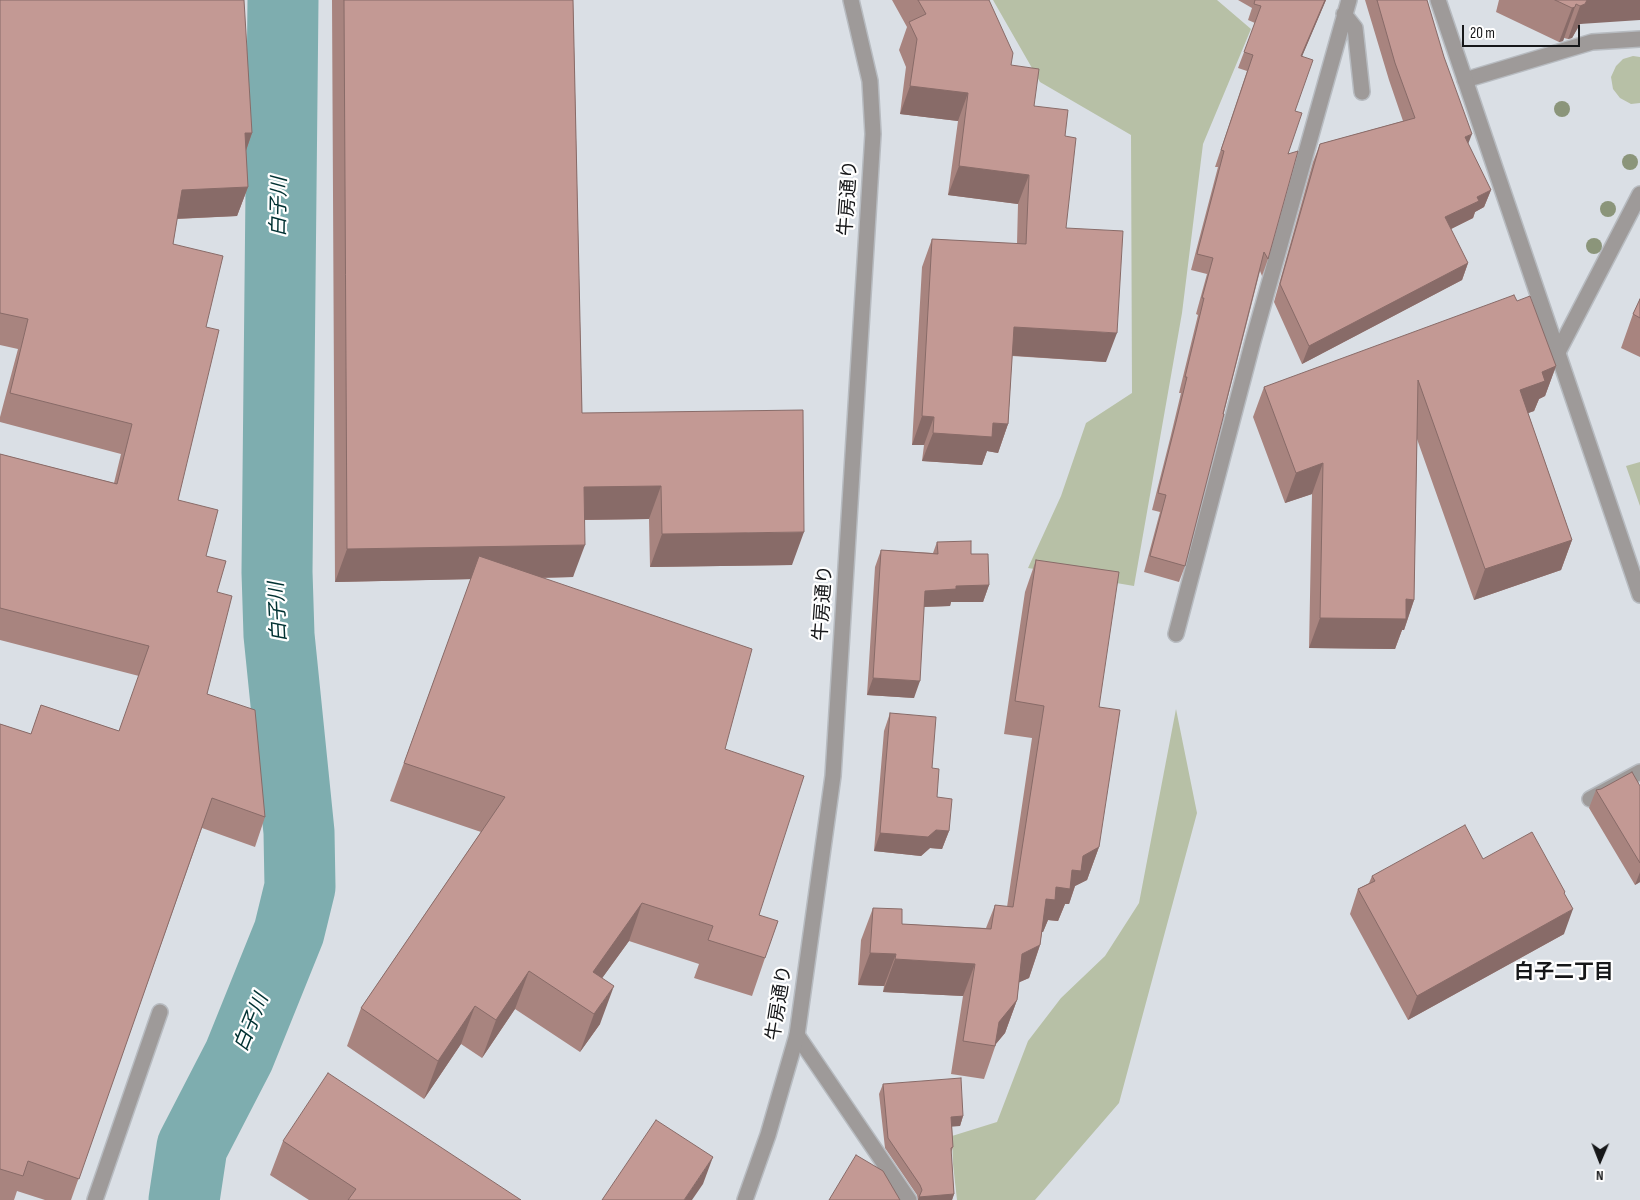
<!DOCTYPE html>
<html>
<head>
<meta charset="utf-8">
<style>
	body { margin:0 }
	#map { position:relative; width:1640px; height:1200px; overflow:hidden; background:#dadfe5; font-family:"Sofia Sans Condensed",sans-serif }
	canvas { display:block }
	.north { position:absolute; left:1575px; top:1135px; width:50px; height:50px; -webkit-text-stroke:4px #fff; paint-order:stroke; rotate:181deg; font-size:14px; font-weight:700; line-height:20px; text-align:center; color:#161719 }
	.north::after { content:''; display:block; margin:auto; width:18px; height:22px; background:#161719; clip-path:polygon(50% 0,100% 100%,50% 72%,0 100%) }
	.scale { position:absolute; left:1462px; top:25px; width:118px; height:22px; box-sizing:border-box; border:2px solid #161719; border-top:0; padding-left:6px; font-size:15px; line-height:18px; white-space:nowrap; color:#161719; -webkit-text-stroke:4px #fff; paint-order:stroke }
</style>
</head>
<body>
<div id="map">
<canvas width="1640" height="1200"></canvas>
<div class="north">N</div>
<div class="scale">20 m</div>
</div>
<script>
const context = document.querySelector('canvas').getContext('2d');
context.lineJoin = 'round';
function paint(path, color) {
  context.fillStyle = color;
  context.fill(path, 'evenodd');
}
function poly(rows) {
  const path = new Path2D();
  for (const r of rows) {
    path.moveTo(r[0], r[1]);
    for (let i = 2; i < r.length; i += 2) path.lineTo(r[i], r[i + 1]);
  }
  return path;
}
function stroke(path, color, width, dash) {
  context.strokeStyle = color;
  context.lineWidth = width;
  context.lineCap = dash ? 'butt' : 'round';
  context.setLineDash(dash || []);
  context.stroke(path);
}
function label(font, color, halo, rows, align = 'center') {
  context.font = font + ' "Sofia Sans Condensed","Noto Sans JP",sans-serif';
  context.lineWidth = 4.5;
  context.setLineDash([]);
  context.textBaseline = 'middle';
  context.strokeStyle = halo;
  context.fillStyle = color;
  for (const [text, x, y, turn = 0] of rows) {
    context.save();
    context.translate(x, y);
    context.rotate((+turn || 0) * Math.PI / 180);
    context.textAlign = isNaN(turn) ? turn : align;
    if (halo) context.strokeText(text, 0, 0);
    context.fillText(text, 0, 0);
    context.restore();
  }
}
paint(poly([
	[993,0,1217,0,1251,29,1203,144,1182,313,1134,586,1028,568,1061,496,1086,423,1132,393,1131,135,1040,82],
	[1633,56,1640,57,1640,103,1631,104,1620,98,1613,89,1611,77,1616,66,1623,59],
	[1640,462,1640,506,1626,466],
	[1176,709,1197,813,1119,1103,1035,1200,957,1200,953,1164,952,1136,997,1122,1028,1041,1061,998,1105,956,1139,903]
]), '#b7c0a6');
stroke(poly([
	[184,1200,192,1147,239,1056,289,932,300,887,299,832,279,635,277,572,283,0]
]), '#7eadaf', 71);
const service = poly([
	[1344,14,1355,28,1362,92],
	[1465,80,1592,42,1640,39],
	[1558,352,1640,194],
	[1176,634,1253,341,1349,0],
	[1590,799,1640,772],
	[95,1200,160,1012]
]);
const minor = poly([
	[1438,0,1640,595],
	[797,1035,909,1200]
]);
const tertiary = poly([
	[745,1200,768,1135,797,1035,833,776,873,134,870,81,851,0]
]);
stroke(service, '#b7bbc0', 18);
stroke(minor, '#b7bbc0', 18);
stroke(tertiary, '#b7bbc0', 18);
stroke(service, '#9e9a99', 15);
stroke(minor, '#9e9a99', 15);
stroke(tertiary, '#9e9a99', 15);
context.fillStyle = '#8b957a';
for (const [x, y] of [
	[1562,109],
	[1630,162],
	[1608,209],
	[1594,246]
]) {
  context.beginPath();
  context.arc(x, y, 8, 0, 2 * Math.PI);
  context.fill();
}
paint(poly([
	[0,0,252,133,246,151,248,187,237,216,177,219,173,244,206,327,178,500,206,556,217,592,207,694,265,817,255,847,202,828,71,1200,45,1200,17,1191,14,1200,0,1200,0,724,31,734,41,705,119,731,139,676,0,640,0,454,114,483,121,454,0,422,0,417,18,349,0,345],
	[332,0,573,0,582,413,792,565,650,567,649,519,585,520,573,577,542,578,725,749,759,915,765,958,752,996,694,978,699,964,629,941,602,978,600,1024,580,1052,515,1009,482,1058,461,1044,424,1099,347,1046,361,1008,481,832,390,801,471,579,335,582],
	[892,0,989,0,1011,65,1034,106,1065,136,1066,228,1106,362,1012,356,1008,424,998,453,987,451,982,465,922,461,924,445,912,445,922,267,932,239,1017,244,1018,204,948,195,958,121,900,114,906,67,899,50,907,27],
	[1238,0,1326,0,1302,56,1288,154,1268,259,1262,276,1260,271,1185,566,1179,582,1144,572,1160,512,1152,510,1170,439,1181,393,1179,393,1198,315,1196,314,1207,274,1191,270,1218,167,1215,167,1247,71,1238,68,1255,23,1248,20,1252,8],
	[1365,0,1427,0,1468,144,1491,190,1484,207,1475,212,1473,218,1451,229,1468,263,1462,280,1302,364,1274,302,1313,162,1320,144,1403,121,1389,80],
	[1499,0,1640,0,1580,24,1572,38,1568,39,1564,38,1563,41,1559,42,1496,12],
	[1640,299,1640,357,1621,348,1633,314],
	[1517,301,1556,366,1545,396,1539,399,1534,411,1528,413,1572,540,1561,570,1474,600,1417,439,1414,600,1404,630,1402,630,1395,649,1309,648,1312,494,1285,503,1253,417,1264,387],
	[937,542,971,554,989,585,983,602,951,602,950,606,924,607,914,698,867,695,875,567,881,550,933,553],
	[1036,560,1099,707,1099,847,1087,880,1075,886,1069,904,1065,904,1058,921,1048,920,1043,932,1042,932,1040,945,1029,978,1019,982,1017,1000,1005,1033,996,1044,984,1079,951,1074,963,996,883,992,884,986,858,985,861,940,873,908,902,924,986,928,995,905,1007,907,1032,738,1004,734,1025,592],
	[890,713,932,768,937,797,949,831,942,849,930,848,921,856,874,851,884,731],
	[1640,786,1640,882,1635,885,1589,808,1596,790],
	[1483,859,1565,892,1564,894,1564,934,1408,1020,1350,914,1358,889,1369,883,1372,876],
	[883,1084,963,1116,960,1126,952,1126,953,1147,951,1153,954,1194,952,1200,918,1200,917,1195,885,1148,879,1094],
	[283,1141,521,1200,309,1200,270,1175]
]), '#a8847f');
paint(poly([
	[1325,0,1326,0,1295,73,1301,56],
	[1587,0,1640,0,1640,20,1580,24,1572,38,1568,39,1580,6],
	[1576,4,1563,41,1559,42,1572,8],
	[910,86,968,93,958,121,900,114],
	[245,133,252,133,242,162],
	[1472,134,1465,152,1465,137],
	[959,166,1029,175,1018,204,948,195],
	[248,187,237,216,171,219,182,190],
	[1491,190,1484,207,1475,212,1473,218,1439,235,1445,217,1477,197],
	[1468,263,1462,280,1302,364,1309,346],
	[1014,327,1117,333,1106,362,1004,355],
	[1556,366,1545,396,1539,399,1534,411,1509,420,1520,390,1542,372],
	[922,416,934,417,924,445,912,445],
	[993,423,1008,424,998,453,987,451,982,465,922,461,933,433],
	[1323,463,1312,494,1285,503,1296,473],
	[661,486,649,519,572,520,584,487],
	[804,532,792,565,650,567,662,534],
	[1572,540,1561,570,1474,600,1485,569],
	[585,545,573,577,335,582,347,549],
	[989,585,983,602,951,602,950,606,919,607,925,591,956,586],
	[1406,599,1414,600,1404,630,1402,630,1395,649,1309,648,1320,618],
	[873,678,920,681,914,698,867,695],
	[936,830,949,831,942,849,930,848,921,856,874,851,880,833],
	[1099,847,1087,880,1075,886,1069,904,1065,904,1058,921,1048,920,1043,932,1034,931,1046,899,1072,870,1083,856],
	[1640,872,1640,882,1635,885],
	[642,903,629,941,582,1006,593,972],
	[1573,909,1564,934,1408,1020,1417,996],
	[1040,945,1029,978,1011,986,1022,954],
	[870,953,896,954,884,986,858,985],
	[895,959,975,964,963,996,883,992],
	[529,971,515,1009,482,1058,496,1020],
	[614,986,600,1024,580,1052,594,1014],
	[1017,1000,1005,1033,994,1046,999,1022],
	[475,1006,461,1044,424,1099,438,1061],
	[963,1116,960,1126,948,1127,951,1117],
	[713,1157,703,1184,692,1200,684,1200],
	[954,1194,952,1200,918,1200,919,1197]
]), '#886b68');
const building = poly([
	[0,0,244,0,252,133,245,133,248,187,182,190,173,244,223,256,206,327,219,330,178,500,218,510,206,556,226,561,217,592,232,596,207,694,255,710,265,817,212,798,79,1179,28,1161,23,1176,0,1169,0,724,31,734,41,705,119,731,149,646,0,608,0,454,117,484,132,424,10,393,28,319,0,313,0,0],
	[344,0,573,0,582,413,803,410,804,532,662,534,661,486,584,487,585,545,347,549,344,0],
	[918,0,989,0,1013,53,1011,65,1039,69,1034,106,1068,110,1065,136,1076,138,1066,228,1123,231,1117,333,1014,327,1008,424,993,423,992,437,933,433,934,417,922,416,932,239,1026,244,1029,175,959,166,968,93,910,86,917,39,909,22,926,14,918,0],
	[1255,0,1325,0,1301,56,1313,60,1295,111,1302,113,1288,154,1298,151,1268,259,1264,252,1223,414,1224,414,1185,566,1150,556,1166,495,1158,493,1176,422,1187,377,1185,377,1204,298,1202,298,1213,258,1197,254,1224,151,1221,150,1253,55,1244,52,1261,6,1254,4,1255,0],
	[1377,0,1427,0,1444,57,1472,134,1465,137,1491,190,1477,197,1479,201,1445,217,1468,263,1309,346,1280,284,1320,144,1415,118,1395,63,1377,0],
	[1555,0,1587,0,1585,4,1580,6,1576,4,1575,7,1572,8,1555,0],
	[1514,295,1517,301,1530,296,1556,366,1542,372,1545,381,1520,390,1572,540,1485,569,1418,380,1414,600,1406,599,1406,619,1320,618,1323,463,1296,473,1264,387,1514,295],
	[1640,299,1640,318,1633,314,1640,299],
	[971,541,971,554,988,554,989,585,956,586,956,589,925,591,920,681,873,678,881,550,938,554,937,542,971,541],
	[479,556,752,649,725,749,804,776,759,915,778,921,765,958,708,940,713,926,642,903,593,972,614,986,594,1014,529,971,496,1020,475,1006,438,1061,361,1008,505,797,404,763,479,556],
	[1036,560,1119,572,1099,707,1120,710,1099,847,1083,856,1081,871,1072,870,1070,889,1056,887,1055,900,1046,899,1040,945,1022,954,1017,1000,999,1022,995,1046,963,1041,975,964,895,959,896,954,870,953,873,908,902,909,902,924,991,929,995,905,1013,907,1044,706,1015,701,1036,560],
	[890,713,936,717,932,768,939,769,937,797,952,799,949,831,936,830,928,837,880,833,890,713],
	[1632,772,1640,786,1640,863,1596,790,1601,789,1632,772],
	[1465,825,1483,859,1532,832,1565,892,1564,893,1573,909,1417,996,1358,889,1375,881,1372,876,1465,825],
	[328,1073,521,1200,348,1200,356,1189,283,1141,328,1073],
	[961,1078,963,1116,951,1117,953,1147,951,1148,954,1194,919,1197,922,1190,920,1185,888,1138,883,1084,961,1078],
	[656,1120,713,1157,684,1200,602,1200,656,1120],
	[856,1155,883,1171,900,1200,829,1200,856,1155]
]);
paint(building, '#c39994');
stroke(building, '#886b68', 1);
label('19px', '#161719', '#fff', [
	["牛房通り",849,198,-86],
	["牛房通り",824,603,-86],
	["牛房通り",780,1003,-81]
]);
label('italic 20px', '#003132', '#fff', [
	["白子川",280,207,-89],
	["白子川",279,612,-93],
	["白子川",252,1023,-68]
]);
label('bold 20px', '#161719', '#fff', [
	["白子二丁目",1564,973]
]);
</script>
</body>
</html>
